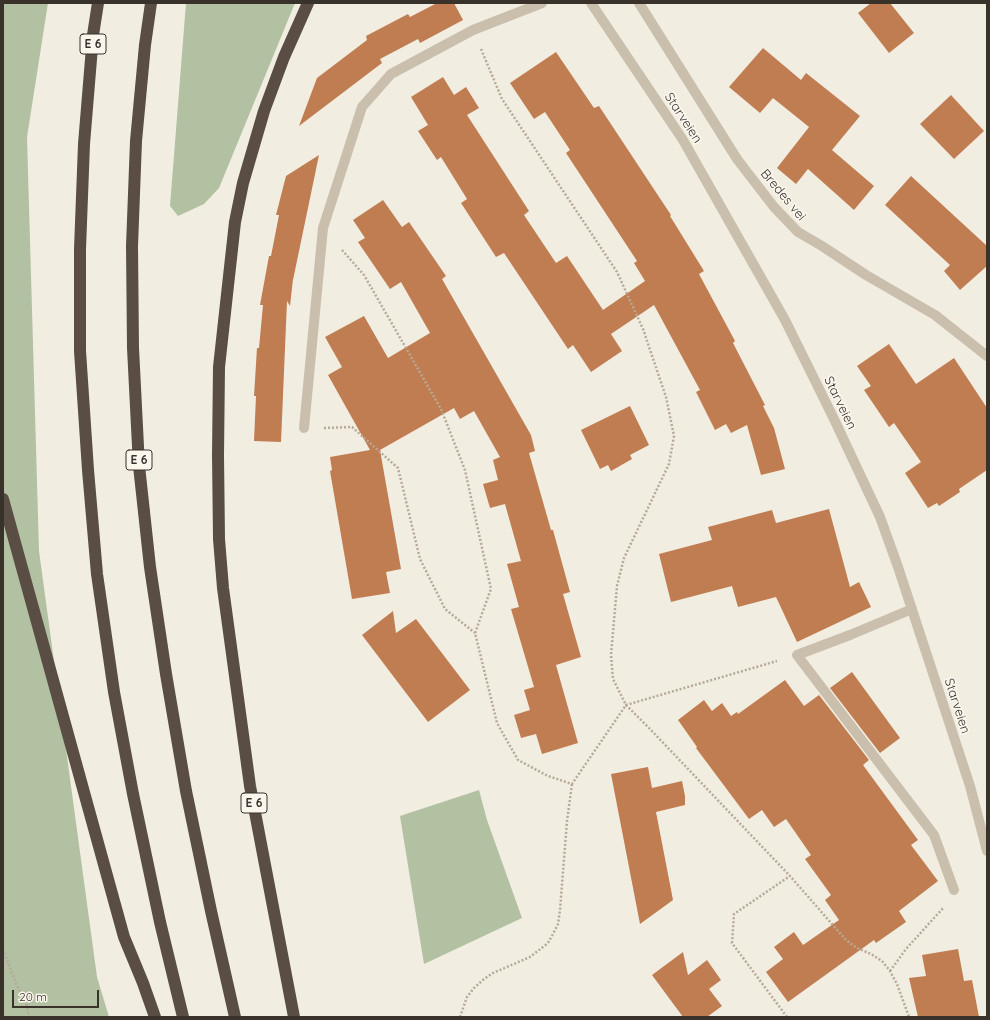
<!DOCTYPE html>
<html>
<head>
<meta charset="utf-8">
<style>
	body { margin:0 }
	#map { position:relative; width:990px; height:1020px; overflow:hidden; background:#f2ede1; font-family:Quicksand,sans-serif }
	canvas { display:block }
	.frame { position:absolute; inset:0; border:4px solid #39322b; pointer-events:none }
	.scale { position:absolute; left:12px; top:990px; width:87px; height:18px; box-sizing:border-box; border:2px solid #39322b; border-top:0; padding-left:5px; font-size:12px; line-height:14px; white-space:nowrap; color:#39322b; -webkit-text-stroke:3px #faf6ed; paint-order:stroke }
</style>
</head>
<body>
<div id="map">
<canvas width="990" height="1020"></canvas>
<div class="frame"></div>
<div class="scale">20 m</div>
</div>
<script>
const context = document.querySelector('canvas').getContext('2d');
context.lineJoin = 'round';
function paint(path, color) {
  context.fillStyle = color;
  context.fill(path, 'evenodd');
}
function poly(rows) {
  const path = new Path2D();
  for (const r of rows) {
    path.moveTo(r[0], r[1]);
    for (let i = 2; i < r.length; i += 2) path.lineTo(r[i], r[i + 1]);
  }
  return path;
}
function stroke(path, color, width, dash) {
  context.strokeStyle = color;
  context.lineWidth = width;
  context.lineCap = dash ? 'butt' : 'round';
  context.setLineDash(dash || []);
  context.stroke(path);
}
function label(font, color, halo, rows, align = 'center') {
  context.font = font + ' Quicksand,sans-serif';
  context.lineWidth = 3.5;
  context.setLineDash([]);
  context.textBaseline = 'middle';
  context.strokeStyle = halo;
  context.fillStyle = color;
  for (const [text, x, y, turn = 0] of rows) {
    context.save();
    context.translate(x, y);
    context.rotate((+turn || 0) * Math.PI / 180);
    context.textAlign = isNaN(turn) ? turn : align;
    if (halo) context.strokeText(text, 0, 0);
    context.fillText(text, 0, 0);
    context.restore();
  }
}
paint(poly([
	[3,3,48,3,27,137,39,551,97,977,109,1017,3,1017],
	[186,3,295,3,219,188,204,204,178,216,170,206],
	[479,790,487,820,522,918,424,964,400,816]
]), '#b2c1a1');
paint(poly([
	[437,3,454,3,463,20,420,43,418,39,380,59,382,63,299,126,317,78,367,40,366,36,408,14,410,17],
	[871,3,890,3,914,33,889,53,858,13],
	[763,48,801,80,806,73,860,116,832,150,874,186,854,210,808,169,796,184,777,168,809,127,773,98,760,113,729,87],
	[556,52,594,108,599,106,671,215,670,216,704,271,699,274,735,341,733,343,765,405,763,406,774,428,785,469,761,475,747,425,731,433,726,424,715,430,696,392,700,390,654,305,611,334,622,351,591,372,573,345,568,349,504,253,496,257,461,203,467,199,441,157,437,160,418,131,428,125,411,97,443,77,454,95,466,87,479,108,467,115,529,211,524,215,556,263,567,256,603,310,645,281,634,263,637,261,566,153,570,150,545,112,534,119,510,83],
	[951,95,984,131,954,159,920,124],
	[319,155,293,280,293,279,290,306,287,301,281,442,254,441,256,396,254,396,257,348,259,348,263,305,260,305,269,256,271,256,279,215,276,215,286,176],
	[911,176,987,246,987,266,960,290,944,271,950,265,885,205],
	[383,200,402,227,409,222,446,276,442,279,531,435,535,451,529,453,551,530,553,530,570,592,563,594,581,657,556,665,578,743,542,754,536,734,521,738,514,715,530,710,524,690,534,687,511,609,519,607,507,564,521,561,505,504,490,508,483,484,498,480,493,460,500,457,474,411,460,419,454,408,380,450,401,569,386,572,390,593,352,599,330,471,332,470,330,457,370,450,328,375,342,367,325,337,364,316,388,358,430,333,401,282,390,289,358,242,365,238,353,220],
	[889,344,916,384,954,358,987,408,987,470,959,489,960,492,939,506,937,503,928,508,905,473,921,462,894,423,889,427,864,390,871,386,857,366],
	[630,406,649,445,630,455,632,459,611,471,608,465,600,469,581,430],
	[829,509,850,587,859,582,871,607,797,642,776,597,738,607,732,586,671,602,659,554,712,540,708,527,772,510,776,523],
	[393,611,396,633,416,619,470,690,428,722,362,635],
	[852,672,900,738,880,753,830,688],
	[785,680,804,706,819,695,869,760,863,765,918,840,911,845,938,881,899,911,906,922,876,943,874,940,788,1002,766,972,783,959,774,947,794,932,803,945,839,920,825,900,831,895,805,859,811,855,786,819,774,827,762,810,749,819,696,748,697,747,678,720,704,700,712,711,722,703,731,716,737,712,738,714],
	[648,767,652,788,682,781,685,796,685,805,656,812,673,900,640,924,611,774],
	[958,949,964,981,972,980,979,1017,918,1017,909,978,926,976,922,955],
	[683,952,688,975,707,960,721,980,709,989,722,1006,707,1017,683,1017,652,975]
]), '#c07d51');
stroke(poly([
	[481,49,502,99,617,272,643,329,666,397,674,436,669,464,624,558,617,586,611,655,613,679,626,705,650,729,790,876,846,940,857,948,871,954,882,961,890,971,897,984,909,1017],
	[342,250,364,275,441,409,465,470,491,589,475,633,497,723,518,760,548,776,572,784,626,705,777,661],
	[324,428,352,427,398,468,420,559,445,609,475,633],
	[3,949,16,984,26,1001,29,1017],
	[890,971,906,949,944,907],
	[460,1017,467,997,474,988,484,979,493,973,530,957,548,943,553,934,558,924,560,910,567,821,572,784],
	[787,1017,732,943,734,914,790,876]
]), '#b6a997', 2.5, [2, 2]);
stroke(poly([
	[304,428,323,228,362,107,391,74,473,30,542,3],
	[912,609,850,635,797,655,934,835,954,890]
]), '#cabfad', 10);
stroke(poly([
	[639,3,737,159,774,207,798,232,822,246,866,275,935,315,987,356]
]), '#cabfad', 10);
stroke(poly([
	[591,3,683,140,785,320,833,417,880,517,898,567,970,786,987,851]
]), '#cabfad', 10);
stroke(poly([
	[98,3,93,35,84,144,80,249,80,351,88,470,97,574,114,692,133,794,160,922,183,1017],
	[151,3,145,45,136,141,132,246,133,348,139,466,150,567,166,674,186,791,211,911,235,1017],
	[3,499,124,937,143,983,155,1017],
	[294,1017,250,786,223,588,219,539,218,455,219,367,235,222,243,183,264,111,284,57,308,3]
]), '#5a4d43', 12);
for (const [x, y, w] of [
	[93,44,26],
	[139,460,26],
	[254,803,26]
]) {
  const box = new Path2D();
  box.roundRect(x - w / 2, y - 10, w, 20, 3);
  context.fillStyle = '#faf6ed';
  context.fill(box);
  stroke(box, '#39322b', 1);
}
label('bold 12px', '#39322b', null, [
	["E 6",93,44],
	["E 6",139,460],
	["E 6",254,803]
]);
label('13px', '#39322b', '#faf6ed', [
	["Starveien",683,118,57],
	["Bredes vei",783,195,50],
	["Starveien",840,403,64],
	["Starveien",957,706,72]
]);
</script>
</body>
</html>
